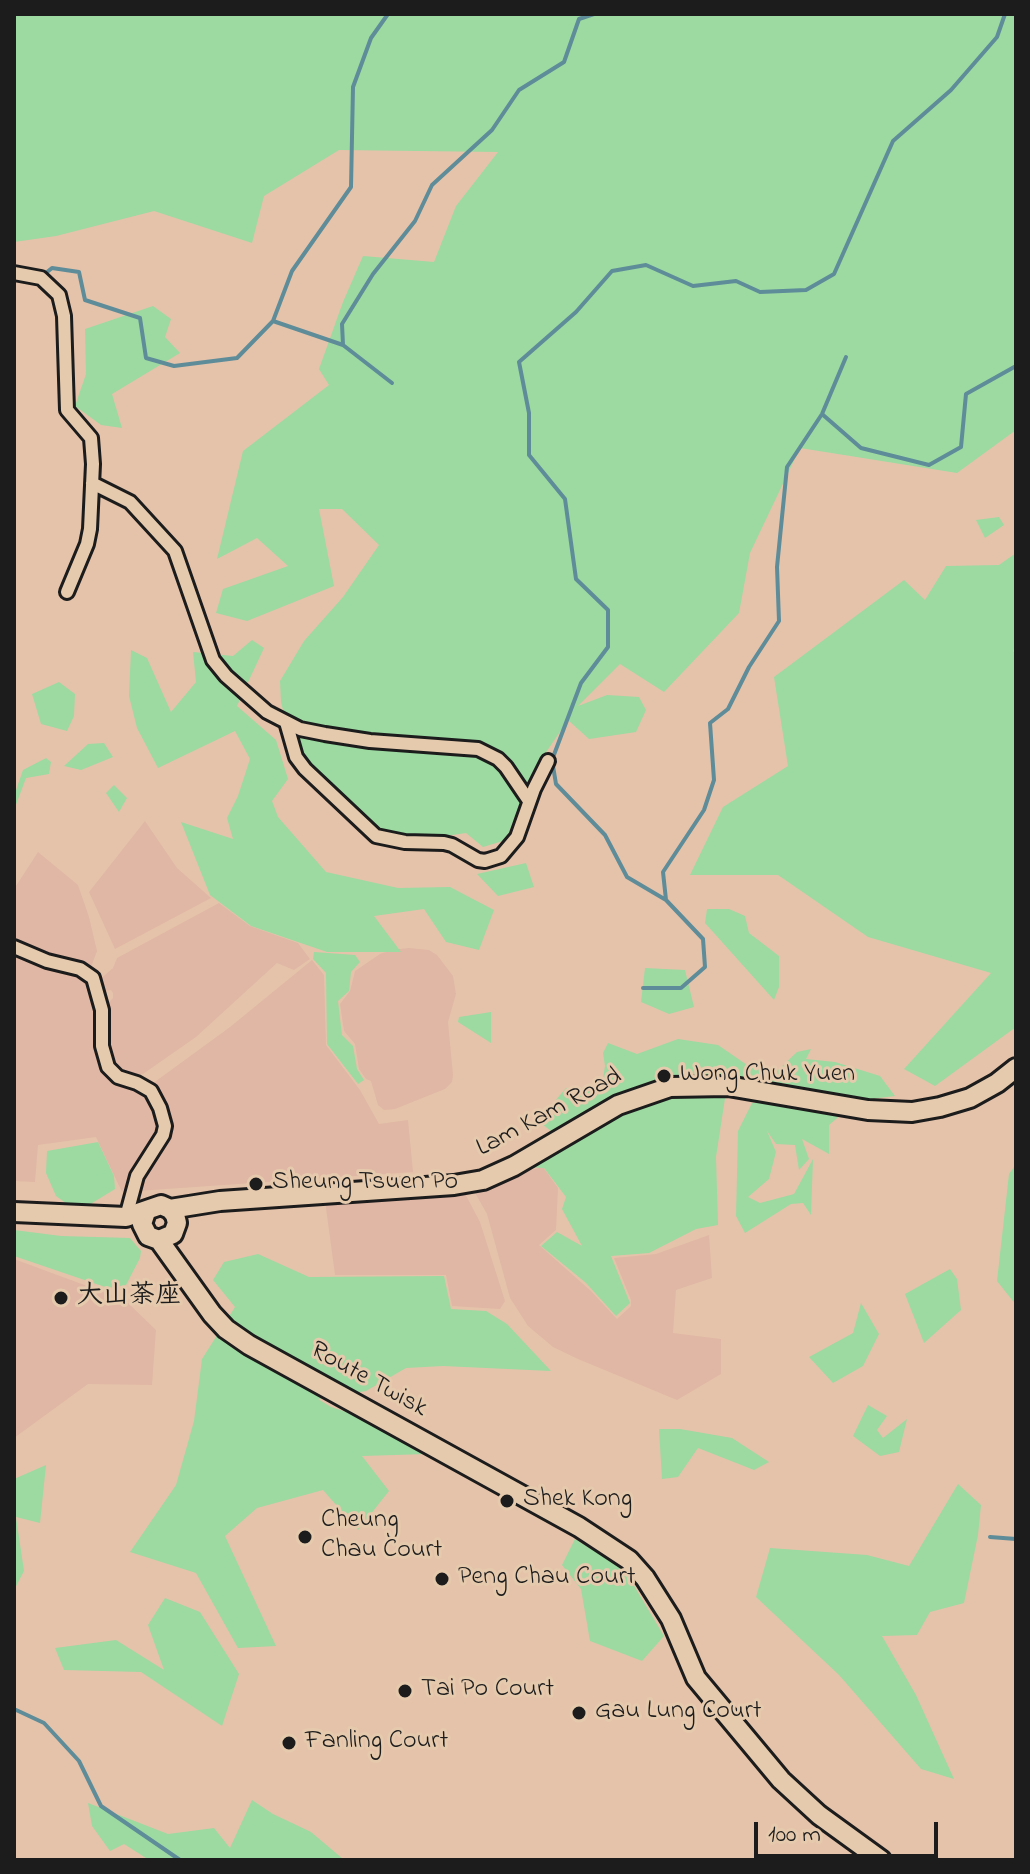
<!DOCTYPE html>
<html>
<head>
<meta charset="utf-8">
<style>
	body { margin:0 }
	#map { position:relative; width:1030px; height:1874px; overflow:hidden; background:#e5c3aa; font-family:"Indie Flower",sans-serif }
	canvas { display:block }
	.frame { position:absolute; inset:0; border:16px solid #1c1c1c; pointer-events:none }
	.scale { position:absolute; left:754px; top:1822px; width:184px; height:36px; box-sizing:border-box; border:4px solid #1c1c1c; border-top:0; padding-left:10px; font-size:24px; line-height:28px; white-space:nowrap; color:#1c1c1c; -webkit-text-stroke:6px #e6caad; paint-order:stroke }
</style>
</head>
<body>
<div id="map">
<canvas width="1030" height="1874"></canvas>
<div class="frame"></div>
<div class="scale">100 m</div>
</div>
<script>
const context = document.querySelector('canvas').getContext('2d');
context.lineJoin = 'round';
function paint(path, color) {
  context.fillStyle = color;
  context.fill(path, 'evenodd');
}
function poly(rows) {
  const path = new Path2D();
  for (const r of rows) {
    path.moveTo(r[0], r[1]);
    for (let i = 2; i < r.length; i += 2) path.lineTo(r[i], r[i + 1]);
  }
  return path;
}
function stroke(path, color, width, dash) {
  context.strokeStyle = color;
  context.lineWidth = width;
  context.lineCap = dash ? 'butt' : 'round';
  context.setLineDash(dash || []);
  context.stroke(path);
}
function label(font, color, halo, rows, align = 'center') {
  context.font = font + ' "Indie Flower","LXGW WenKai TC",sans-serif';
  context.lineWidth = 6;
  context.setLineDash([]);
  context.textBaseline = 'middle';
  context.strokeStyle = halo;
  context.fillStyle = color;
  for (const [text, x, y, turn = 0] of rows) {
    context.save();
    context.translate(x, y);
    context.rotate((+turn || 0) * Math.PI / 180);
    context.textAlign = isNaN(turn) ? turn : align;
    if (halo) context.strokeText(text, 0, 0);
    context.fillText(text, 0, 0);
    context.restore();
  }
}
paint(poly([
	[145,821,177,868,211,898,115,949,89,892],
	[38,852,78,885,89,917,97,951,91,967,48,958,14,943,14,889],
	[219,903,250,926,298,943,310,959,294,970,277,963,196,1037,143,1074,130,1075,122,1072,109,1057,105,1006,113,998,113,993,111,990,104,991,98,981,113,968,117,958],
	[409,948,429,950,437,955,453,976,456,994,448,1022,453,1075,452,1082,445,1089,395,1109,384,1110,378,1105,371,1081,366,1079,359,1069,355,1044,344,1031,340,1004,350,991,355,971,380,954,391,950],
	[14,952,79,974,87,981,97,1011,101,1058,149,1093,162,1127,135,1175,122,1192,96,1137,38,1145,35,1182,14,1181],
	[312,960,324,975,326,1045,360,1090,379,1124,408,1120,413,1172,137,1191,140,1176,168,1139,171,1118,166,1106,152,1084,230,1027],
	[543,1167,558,1188,556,1230,539,1245,591,1291,617,1319,631,1306,631,1300,614,1258,656,1254,709,1235,712,1278,676,1290,673,1333,721,1339,721,1374,677,1400,578,1359,553,1347,528,1326,510,1298,487,1214,470,1184,515,1169,522,1172],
	[460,1184,480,1222,505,1301,500,1309,452,1306,446,1275,335,1275,324,1193],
	[14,1259,125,1300,156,1330,152,1385,88,1384,14,1438]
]), '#e0b7a4');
paint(poly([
	[14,14,1016,14,1016,430,957,473,800,448,750,553,739,613,664,692,620,664,578,706,607,695,639,697,646,710,636,732,589,739,568,720,534,770,506,840,483,847,466,833,425,839,380,830,292,747,281,702,280,681,304,641,343,597,379,545,342,509,319,509,334,586,247,621,216,613,223,589,288,566,257,538,217,559,243,451,329,385,319,369,343,302,363,256,434,262,456,206,498,152,339,150,264,196,252,243,154,211,56,236,14,242],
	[153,306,171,319,165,337,180,353,112,394,122,428,101,425,75,406,86,374,85,329],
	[999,517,1004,525,985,538,976,520],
	[1016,553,1016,643,1013,651,1016,655,1016,1027,935,1086,904,1069,991,973,868,937,778,875,690,875,723,807,788,766,774,677,904,580,925,600,946,566,999,565],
	[252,640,264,648,237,706,276,740,288,779,272,801,278,817,326,872,398,888,450,887,494,910,479,950,446,942,424,909,374,916,401,952,327,952,251,926,210,895,181,822,233,839,227,818,238,796,250,759,235,731,158,768,137,728,129,696,131,650,147,658,171,712,196,682,193,652,233,656],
	[59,682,75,694,74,716,67,731,41,724,32,694],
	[104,743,113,757,81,770,64,766,88,744],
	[46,758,51,762,49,774,26,778,14,810,14,796,23,770],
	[114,785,127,798,119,812,106,793],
	[526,863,534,887,498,896,477,874],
	[707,909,729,909,745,916,749,933,779,956,779,987,774,1000,705,923],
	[314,952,355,955,360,962,351,972,349,991,338,1001,342,1035,353,1046,357,1069,364,1080,358,1084,327,1044,326,973,313,959],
	[645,968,685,970,694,1007,669,1014,641,1002],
	[491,1012,491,1043,458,1022,459,1017],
	[678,1039,718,1045,750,1067,777,1071,797,1052,811,1049,806,1059,835,1062,880,1076,895,1096,870,1099,827,1092,762,1087,751,1080,728,1079,716,1157,718,1225,696,1229,649,1253,611,1256,630,1303,616,1316,586,1283,541,1246,557,1232,582,1246,562,1209,566,1197,544,1168,526,1167,550,1151,551,1131,538,1121,566,1088,575,1087,601,1091,605,1066,603,1053,608,1043,637,1054],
	[752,1103,775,1103,842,1114,829,1125,829,1154,802,1139,809,1159,799,1170,795,1145,776,1144,767,1131,776,1152,769,1179,748,1197,760,1203,794,1194,813,1159,811,1215,803,1203,791,1204,745,1233,736,1216,738,1131],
	[98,1142,114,1176,115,1189,84,1208,67,1204,56,1196,46,1173,47,1151],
	[1016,1164,1016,1305,997,1281,1009,1174],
	[14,1230,61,1236,130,1238,141,1251,140,1258,126,1285,108,1288,14,1256],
	[258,1254,309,1277,444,1276,451,1309,486,1311,507,1324,551,1371,443,1366,406,1368,366,1391,318,1399,331,1407,365,1418,427,1454,362,1456,389,1491,358,1530,323,1490,257,1508,225,1536,276,1646,238,1648,196,1573,130,1552,176,1485,194,1421,202,1359,235,1307,213,1280,224,1262],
	[950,1269,957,1279,961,1310,924,1343,905,1294],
	[861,1303,879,1334,863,1366,833,1383,809,1357,853,1333],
	[868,1405,887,1416,877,1430,883,1438,907,1419,899,1452,880,1456,853,1436],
	[659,1429,680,1429,732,1438,769,1462,754,1470,698,1448,678,1477,662,1479],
	[46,1465,40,1523,16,1517,24,1571,14,1590,14,1479],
	[958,1484,981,1505,978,1535,964,1603,930,1612,917,1635,882,1636,916,1695,954,1779,921,1769,839,1675,756,1597,770,1548,867,1555,909,1566],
	[575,1539,624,1569,664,1636,642,1661,590,1641,581,1589,562,1565],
	[165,1598,200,1612,239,1674,222,1726,141,1672,64,1670,55,1648,116,1640,164,1670,148,1625],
	[252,1800,273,1814,311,1832,343,1859,149,1860,124,1844,110,1851,92,1826,88,1803,168,1834,214,1828,230,1848]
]), '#9cdaa2');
stroke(poly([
	[41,277,52,268,79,272,85,300,140,318,146,358,174,366,237,358,273,321,292,271,351,187,353,87,371,38,388,14],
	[273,321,343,345,392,383],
	[343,345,342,324,373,274,415,221,432,185,492,130,519,90,564,62,579,19,594,14],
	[822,414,861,448,929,465,961,447,966,394,1016,366],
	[666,900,663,872,704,810,714,780,710,723,728,709,749,667,779,621,777,567,787,467,822,414,846,357],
	[643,988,681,988,705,967,703,939,666,900,627,877,605,835,556,784,552,760,581,683,608,647,608,610,576,579,565,499,529,455,529,413,519,362,576,312,612,271,646,265,693,286,736,281,760,292,806,290,834,274,893,141,951,90,997,37,1005,14],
	[990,1537,1016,1539],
	[14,1709,44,1723,79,1761,101,1806,180,1860]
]), '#5f8c99', 4);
const street = poly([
	[14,273,41,278,59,295,64,316,67,410,91,438,93,464,90,529,87,544,67,592],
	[92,483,130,502,175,551,213,660,226,676,267,712,300,729,325,734,370,741,478,749,498,759,506,767,529,801],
	[286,722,296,757,305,769,376,836,405,842,444,843,452,845,478,860,485,861,501,856,517,837,534,789,548,761],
	[14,947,47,961,80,969,93,978,102,1010,102,1046,108,1067,118,1077,137,1083,151,1091,160,1108,165,1126,163,1135,137,1176,126,1217]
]);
const secondary = poly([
	[170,1209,220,1201,454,1185,483,1180,514,1166,618,1105,670,1087,728,1086,868,1110,912,1112,940,1107,970,1098,997,1083,1016,1068],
	[14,1212,126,1217,161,1205,170,1209,175,1215,177,1223,173,1234,159,1240,148,1236,142,1224,146,1212],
	[159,1240,212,1314,226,1329,249,1345,579,1527,629,1560,645,1578,671,1619,696,1678,781,1780,819,1815,881,1860]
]);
stroke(street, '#1c1c1c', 18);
stroke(secondary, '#1c1c1c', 24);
stroke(street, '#e6caad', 12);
stroke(secondary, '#e6caad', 18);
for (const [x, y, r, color] of [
	[664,1076,8,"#1c1c1c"],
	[256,1184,8,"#1c1c1c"],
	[61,1298,8,"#1c1c1c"],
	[507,1501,8,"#1c1c1c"],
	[305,1537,8,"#1c1c1c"],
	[442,1579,8,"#1c1c1c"],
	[405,1691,8,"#1c1c1c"],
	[579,1713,8,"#1c1c1c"],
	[289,1743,8,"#1c1c1c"]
]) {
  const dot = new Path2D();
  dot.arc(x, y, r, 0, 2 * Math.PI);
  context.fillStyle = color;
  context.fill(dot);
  stroke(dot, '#e6caad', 3);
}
label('26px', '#1c1c1c', '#e6caad', [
	["Wong Chuk Yuen",680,1076],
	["Sheung Tsuen Po",272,1184],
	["大山荼座",77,1298],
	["Shek Kong",523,1501],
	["Cheung",321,1522],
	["Chau Court",321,1552],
	["Peng Chau Court",458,1579],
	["Tai Po Court",421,1691],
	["Gau Lung Court",595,1713],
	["Fanling Court",305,1743]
], 'left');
label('26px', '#1c1c1c', '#e6caad', [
	["Lam Kam Road",550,1114,-28],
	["Route Twisk",368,1381,29]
]);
</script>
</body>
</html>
